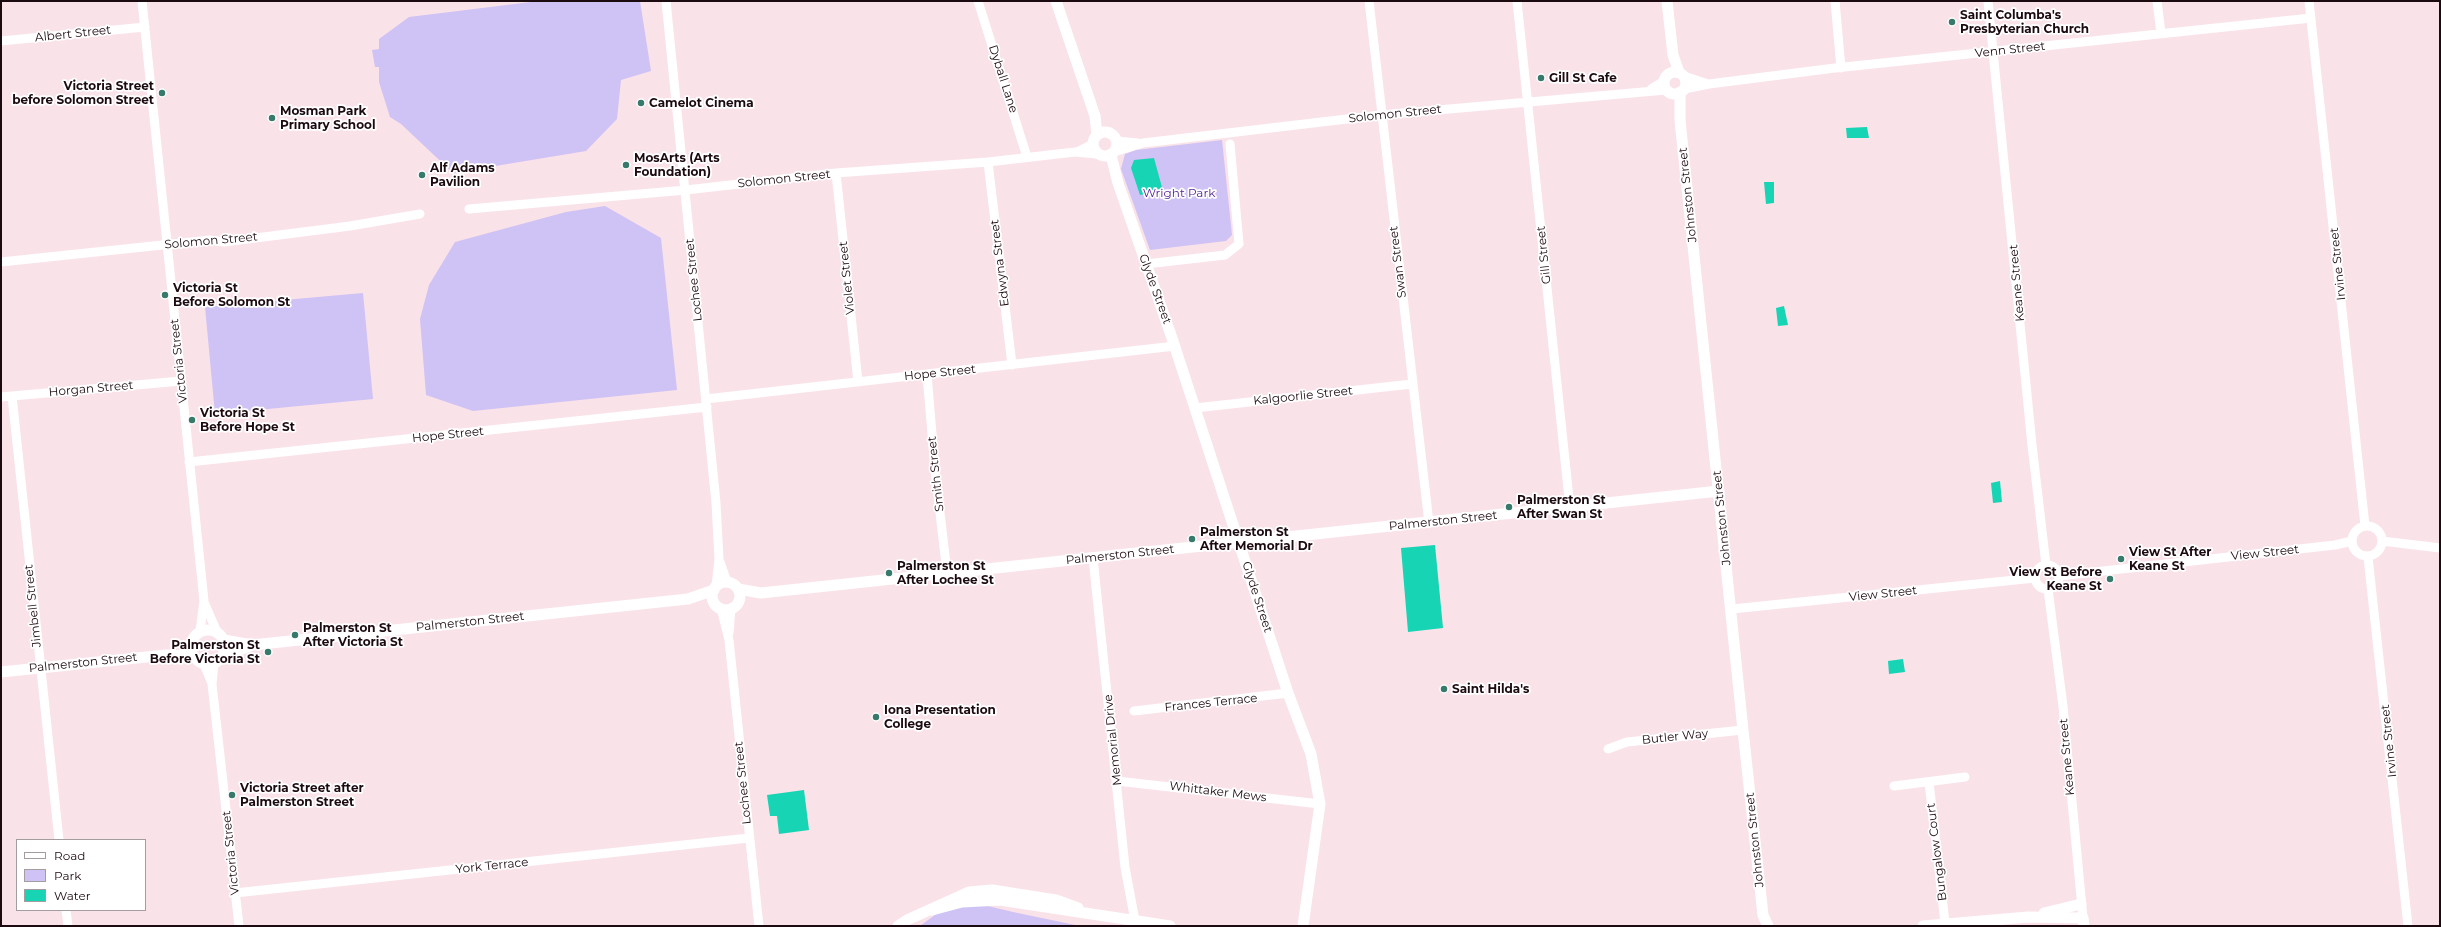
<!DOCTYPE html>
<html>
<head>
<meta charset="utf-8">
<style>
	body { margin:0 }
	#map { position:relative; width:2441px; height:927px; overflow:hidden; background:#fae2e9; font-family:Montserrat,sans-serif }
	canvas { display:block }
	.frame { position:absolute; inset:0; border:2px solid #1c0a11; pointer-events:none }
	.legend { position:absolute; left:16px; top:839px; width:130px; height:72px; box-sizing:border-box; background:#fff; border:1px solid #a49da0; margin:0; padding:5px 7px; list-style:none; font-size:12px; color:#1c0a11 }
	.legend li { display:flex; align-items:center; gap:8px; height:20px }
	.legend b { width:20px; border:1px solid #a49da0 }
</style>
</head>
<body>
<div id="map">
<canvas width="2441" height="927"></canvas>
<div class="frame"></div>
<ul class="legend">
<li><b style="height:5px;background:#fff"></b>Road</li>
<li><b style="height:11px;background:#cfc2f4"></b>Park</li>
<li><b style="height:11px;background:#17d4b4"></b>Water</li>
</ul>
</div>
<script>
const context = document.querySelector('canvas').getContext('2d');
context.lineJoin = 'round';
function paint(path, color) {
  context.fillStyle = color;
  context.fill(path, 'evenodd');
}
function poly(rows) {
  const path = new Path2D();
  for (const r of rows) {
    if (r.length === 3) {
      path.moveTo(r[0] + r[2], r[1]);
      path.arc(r[0], r[1], r[2], 0, 2 * Math.PI);
      continue;
    }
    path.moveTo(r[0], r[1]);
    for (let i = 2; i < r.length; i += 2) path.lineTo(r[i], r[i + 1]);
  }
  return path;
}
function stroke(path, color, width, dash) {
  context.strokeStyle = color;
  context.lineWidth = width;
  context.lineCap = dash ? 'butt' : 'round';
  context.setLineDash(dash || []);
  context.stroke(path);
}
function label(font, color, halo, rows, align = 'center') {
  context.font = font + ' Montserrat,sans-serif';
  context.lineWidth = 3.5;
  context.setLineDash([]);
  context.textBaseline = 'middle';
  context.strokeStyle = halo;
  context.fillStyle = color;
  for (const [text, x, y, turn = 0] of rows) {
    context.save();
    context.translate(x, y);
    context.rotate((+turn || 0) * Math.PI / 180);
    context.textAlign = isNaN(turn) ? turn : align;
    if (halo) context.strokeText(text, 0, 0);
    context.fillText(text, 0, 0);
    context.restore();
  }
}
paint(poly([
	[539,1,640,1,651,71,621,80,617,119,586,151,453,173,401,124,390,117,379,82,379,67,375,67,372,50,379,49,379,39,409,17],
	[1222,140,1232,235,1226,241,1150,250,1121,169,1125,154,1136,150],
	[605,206,661,238,677,390,473,411,426,395,420,319,429,285,455,242,566,212],
	[363,293,373,399,215,414,205,307],
	[971,902,1013,912,1080,926,920,926,943,909]
]), '#cfc2f4');
paint(poly([
	[1867,127,1869,138,1847,138,1846,128],
	[1154,158,1163,191,1140,195,1131,168,1134,160],
	[1764,182,1774,182,1774,203,1766,204],
	[1784,306,1788,325,1778,326,1776,308],
	[2000,481,2002,502,1993,503,1991,483],
	[1435,545,1443,628,1408,632,1401,548],
	[1903,659,1905,672,1889,674,1888,661],
	[804,790,809,830,779,834,777,816,770,816,767,795]
]), '#17d4b4');
stroke(poly([
	[142,1,204,601,200,631],
	[666,1,716,503,719,559,716,586],
	[978,1,1027,157],
	[1369,1,1429,523],
	[1517,1,1570,508],
	[1835,1,1841,68],
	[1988,1,2032,445,2046,565],
	[2157,1,2161,33],
	[2309,1,2365,526],
	[1,41,145,27],
	[1684,76,1708,84],
	[1651,89,1664,81],
	[1684,89,1709,84,1835,68,2311,18],
	[1116,141,1138,143],
	[1077,152,1093,144],
	[1114,152,1143,143,1381,115,1666,90],
	[988,162,1012,365],
	[836,173,858,382],
	[469,209,686,190,836,173,988,162,1075,152,1097,154],
	[1,262,210,240,224,242,350,226,420,214],
	[1146,264,1225,255,1239,244,1230,144],
	[927,374,935,470,947,573],
	[12,396,59,840],
	[1,397,181,381],
	[706,399,1175,346],
	[1195,408,1412,384],
	[189,462,707,407],
	[2367,541,15],
	[2382,541,2440,548],
	[2368,557,2408,926],
	[1093,558,1125,867,1135,921],
	[720,562,727,582],
	[2047,577,12],
	[2059,576,2335,545,2352,541],
	[2048,589,2063,706,2083,918],
	[204,602,217,632],
	[721,608,729,640,759,926],
	[1732,609,2035,578],
	[729,633,731,608],
	[214,663,212,684,239,926],
	[204,664,211,681],
	[1134,711,1288,693],
	[1608,749,1627,742,1743,730],
	[1117,781,1320,804],
	[1929,782,1945,923],
	[1894,786,1965,777],
	[235,893,749,838],
	[66,910,68,926]
]), '#fff', 9);
stroke(poly([
	[1056,1,1095,116,1097,135],
	[1667,1,1673,55,1679,72],
	[1675,83,11],
	[1680,92,1680,120,1743,730,1763,915,1768,926],
	[1105,144,12],
	[1111,155,1118,183,1172,338,1288,693,1311,754,1320,804,1303,926],
	[726,596,14],
	[738,589,761,593,1719,491],
	[208,647,17],
	[224,640,252,645,688,599,714,590],
	[223,657,252,645],
	[1,672,166,655,194,656],
	[932,910,962,902,1000,900,1170,926],
	[2044,913,2081,904],
	[898,926,907,920,969,892,992,890,1056,900,1078,908],
	[1923,926,2028,917,2083,918,2084,926]
]), '#fff', 11);
for (const [x, y, r, color] of [
	[1952,22,4,"#377a6b"],
	[1541,78,4,"#377a6b"],
	[162,93,4,"#377a6b"],
	[641,103,4,"#377a6b"],
	[272,118,4,"#377a6b"],
	[626,165,4,"#377a6b"],
	[422,175,4,"#377a6b"],
	[165,295,4,"#377a6b"],
	[192,420,4,"#377a6b"],
	[1509,507,4,"#377a6b"],
	[1192,539,4,"#377a6b"],
	[2121,559,4,"#377a6b"],
	[889,573,4,"#377a6b"],
	[2110,579,4,"#377a6b"],
	[295,635,4,"#377a6b"],
	[268,652,4,"#377a6b"],
	[1444,689,4,"#377a6b"],
	[876,717,4,"#377a6b"],
	[232,795,4,"#377a6b"]
]) {
  const dot = new Path2D();
  dot.arc(x, y, r, 0, 2 * Math.PI);
  context.fillStyle = color;
  context.fill(dot);
  stroke(dot, '#fff', 1.5);
}
label('bold 12px', '#1c0a11', '#fff', [
	["Saint Columba's",1960,15],
	["Presbyterian Church",1960,29],
	["Gill St Cafe",1549,78],
	["Victoria Street",154,86,"right"],
	["before Solomon Street",154,100,"right"],
	["Camelot Cinema",649,103],
	["Mosman Park",280,111],
	["Primary School",280,125],
	["MosArts (Arts",634,158],
	["Foundation)",634,172],
	["Alf Adams",430,168],
	["Pavilion",430,182],
	["Victoria St",173,288],
	["Before Solomon St",173,302],
	["Victoria St",200,413],
	["Before Hope St",200,427],
	["Palmerston St",1517,500],
	["After Swan St",1517,514],
	["Palmerston St",1200,532],
	["After Memorial Dr",1200,546],
	["View St After",2129,552],
	["Keane St",2129,566],
	["Palmerston St",897,566],
	["After Lochee St",897,580],
	["View St Before",2102,572,"right"],
	["Keane St",2102,586,"right"],
	["Palmerston St",303,628],
	["After Victoria St",303,642],
	["Palmerston St",260,645,"right"],
	["Before Victoria St",260,659,"right"],
	["Saint Hilda's",1452,689],
	["Iona Presentation",884,710],
	["College",884,724],
	["Victoria Street after",240,788],
	["Palmerston Street",240,802]
], 'left');
label('12px', '#1c0a11', '#fff', [
	["Albert Street",73,34,-6],
	["Venn Street",2010,50,-6],
	["Dyball Lane",1003,79,72],
	["Solomon Street",1395,114,-6],
	["Solomon Street",784,179,-6],
	["Johnston Street",1688,195,-96],
	["Solomon Street",211,241,-5],
	["Gill Street",1544,255,-96],
	["Swan Street",1398,262,-97],
	["Edwyna Street",1000,263,-97],
	["Irvine Street",2338,264,-96],
	["Violet Street",847,278,-96],
	["Lochee Street",694,280,-96],
	["Keane Street",2017,283,-95],
	["Glyde Street",1155,289,70],
	["Victoria Street",179,361,-96],
	["Hope Street",940,373,-6],
	["Horgan Street",91,389,-5],
	["Kalgoorlie Street",1303,396,-6],
	["Hope Street",448,435,-6],
	["Smith Street",936,474,-96],
	["Johnston Street",1722,518,-96],
	["Palmerston Street",1443,521,-6],
	["View Street",2265,553,-6],
	["Palmerston Street",1120,555,-6],
	["View Street",1883,594,-6],
	["Glyde Street",1257,597,72],
	["Jimbell Street",33,606,-96],
	["Palmerston Street",470,622,-6],
	["Palmerston Street",83,663,-6],
	["Frances Terrace",1211,703,-6],
	["Butler Way",1675,737,-6],
	["Memorial Drive",1113,740,-96],
	["Irvine Street",2389,741,-96],
	["Keane Street",2067,757,-95],
	["Lochee Street",743,783,-96],
	["Whittaker Mews",1218,792,7],
	["Johnston Street",1755,840,-96],
	["Bungalow Court",1937,852,-97],
	["Victoria Street",231,853,-96],
	["York Terrace",492,866,-6]
]);
label('12px', '#4e1d8f', '#fff', [
	["Wright Park",1179,193]
]);
</script>
</body>
</html>
